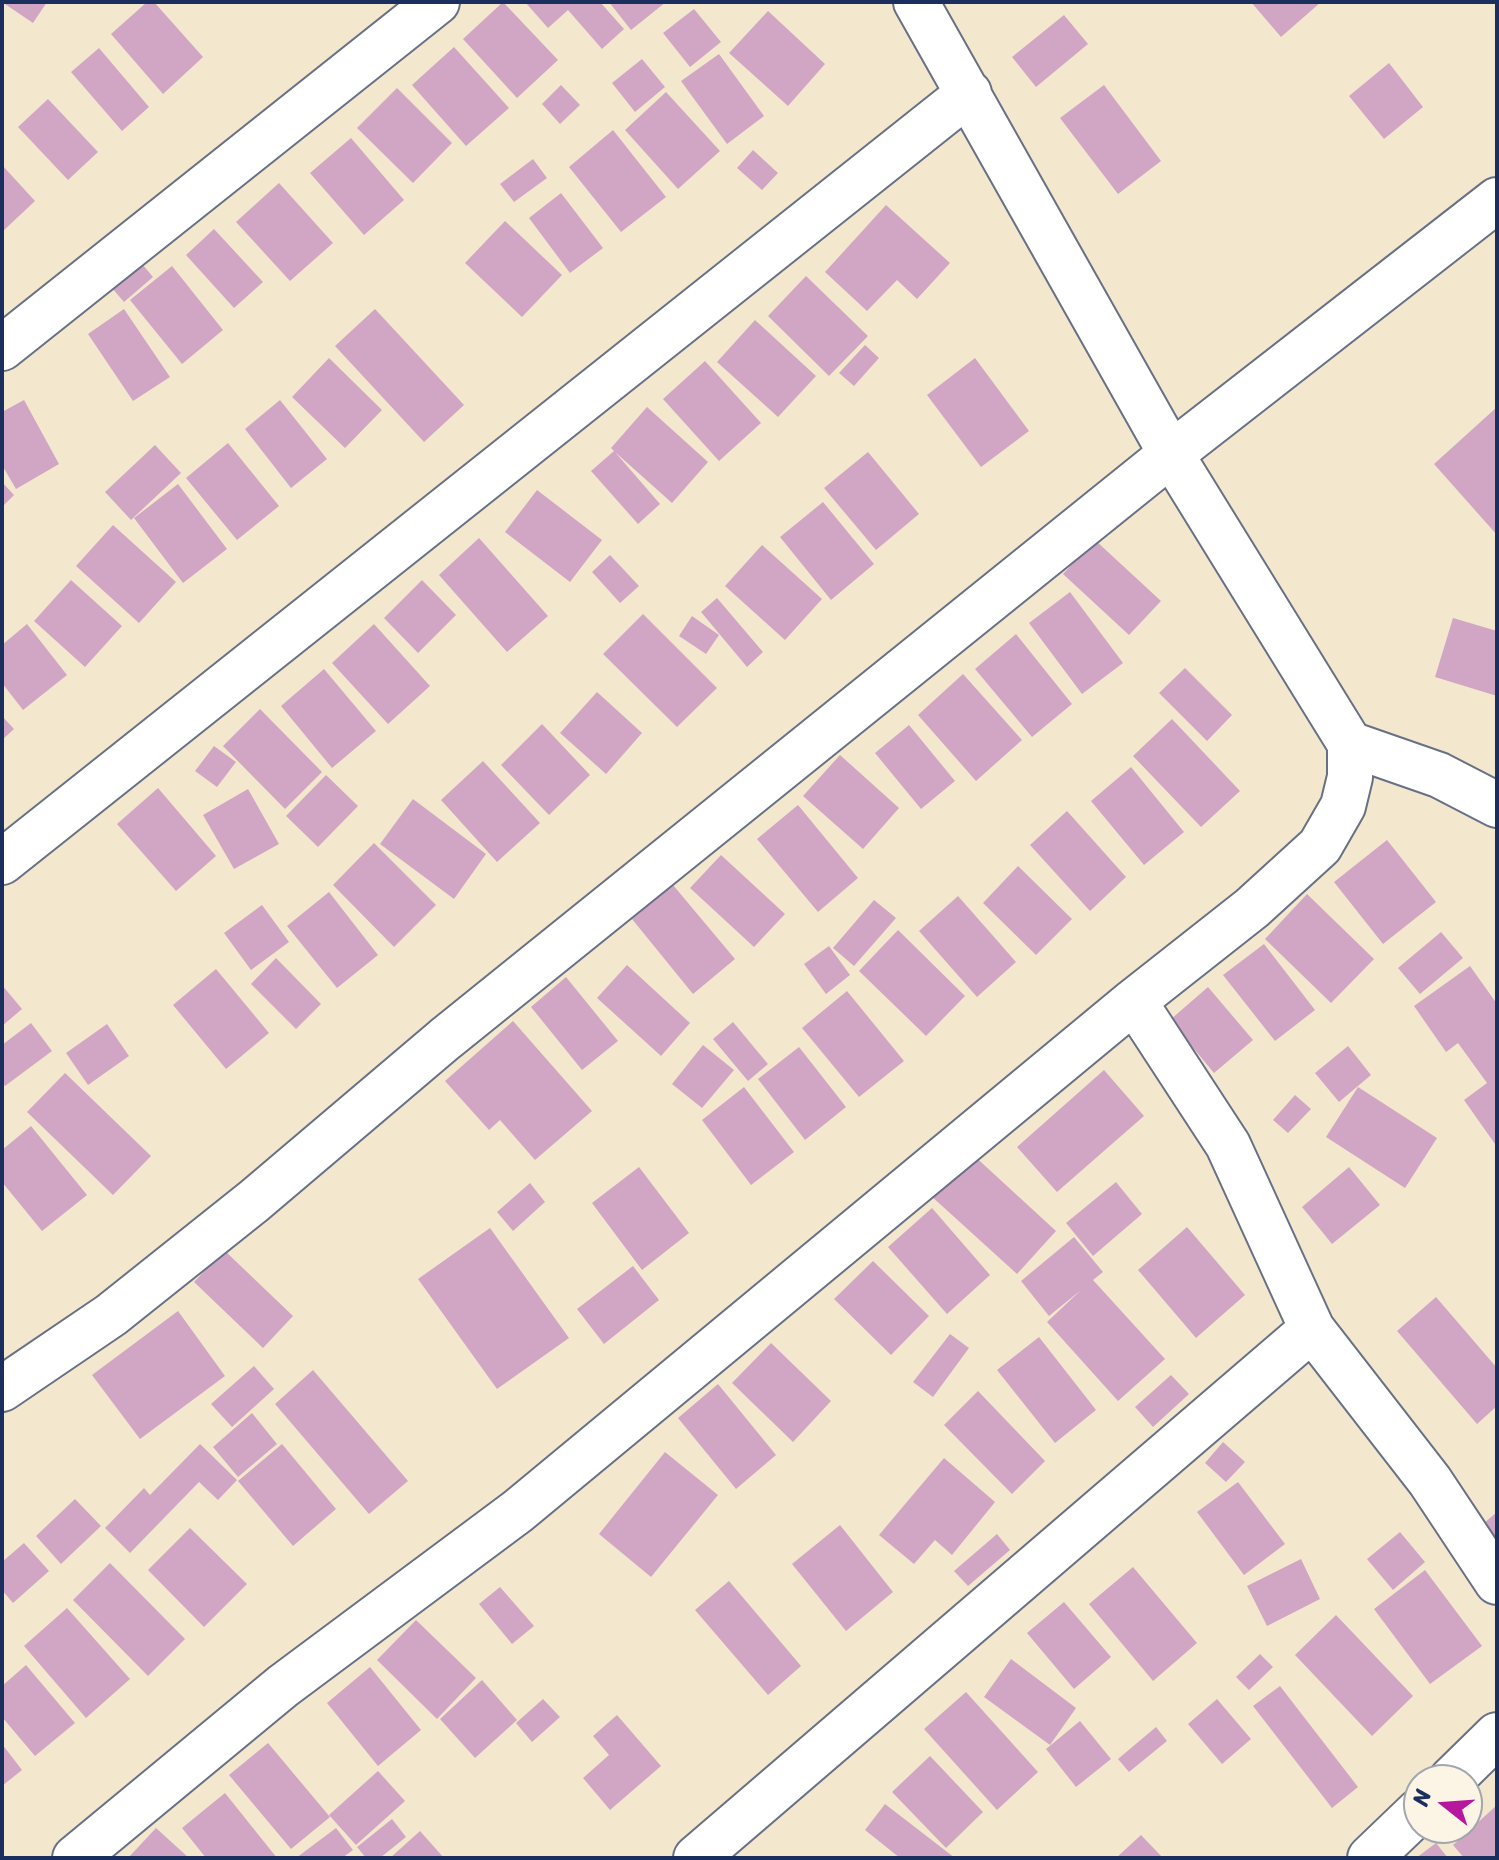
<!DOCTYPE html>
<html>
<head>
<meta charset="utf-8">
<style>
	body { margin:0 }
	#map { position:relative; width:1499px; height:1860px; overflow:hidden; background:#f3e8ce; font-family:Sriracha,sans-serif }
	canvas { display:block }
	.frame { position:absolute; inset:0; border:4px solid #1b2f5e; pointer-events:none }
	.north { position:absolute; left:1403px; top:1764px; width:80px; height:80px; box-sizing:border-box; background:#fcf5e5; border:2px solid #a2a6af; border-radius:50%; rotate:287deg; font-size:22px; font-weight:700; line-height:32px; text-align:center; color:#1b2f5e }
	.north::after { content:''; display:block; margin:auto; width:28px; height:36px; background:#b5179e; clip-path:polygon(50% 0,100% 100%,50% 72%,0 100%) }
</style>
</head>
<body>
<div id="map">
<canvas width="1499" height="1860"></canvas>
<div class="frame"></div>
<div class="north">N</div>
</div>
<script>
const context = document.querySelector('canvas').getContext('2d');
context.lineJoin = 'round';
function paint(path, color) {
  context.fillStyle = color;
  context.fill(path, 'evenodd');
}
function poly(rows) {
  const path = new Path2D();
  for (const r of rows) {
    path.moveTo(r[0], r[1]);
    for (let i = 2; i < r.length; i += 2) path.lineTo(r[i], r[i + 1]);
  }
  return path;
}
function stroke(path, color, width, dash) {
  context.strokeStyle = color;
  context.lineWidth = width;
  context.lineCap = dash ? 'butt' : 'round';
  context.setLineDash(dash || []);
  context.stroke(path);
}
paint(poly([
	[2,2,47,2,33,23],
	[147,2,154,2,203,57,163,94,111,34],
	[503,2,558,60,517,98,463,39],
	[525,2,600,2,624,29,602,49,568,10,548,28],
	[609,2,666,2,631,30],
	[1251,2,1321,2,1281,37],
	[694,9,721,42,690,67,663,33],
	[768,11,825,64,788,106,729,53],
	[1064,15,1088,44,1036,87,1012,57],
	[454,47,509,108,466,146,412,85],
	[99,48,149,107,122,131,71,72],
	[719,54,764,116,727,144,681,81],
	[642,59,665,87,635,112,612,83],
	[1389,63,1423,107,1384,139,1349,96],
	[561,85,580,105,560,124,542,104],
	[1104,85,1161,161,1118,194,1060,118],
	[397,88,452,143,413,183,357,128],
	[666,92,720,151,678,189,625,130],
	[48,99,98,152,68,180,18,127],
	[613,130,666,197,621,232,569,167],
	[351,138,404,200,364,235,310,173],
	[753,150,778,173,762,190,737,168],
	[533,159,547,178,514,202,500,184],
	[2,165,35,201,2,232],
	[279,183,333,243,290,281,236,222],
	[561,193,603,248,570,273,529,218],
	[886,205,950,263,917,299,897,280,867,311,825,272],
	[505,221,562,275,522,317,465,263],
	[214,229,263,282,234,308,186,255],
	[121,239,153,277,124,302,92,265],
	[172,266,223,330,182,364,130,300],
	[806,276,868,336,829,376,768,316],
	[124,309,170,377,133,401,88,334],
	[375,309,464,405,424,442,335,346],
	[755,320,816,376,778,417,717,362],
	[865,345,879,358,854,386,839,373],
	[329,358,382,410,345,448,292,397],
	[975,358,1029,431,981,467,927,395],
	[705,361,761,423,719,461,663,399],
	[24,400,59,464,16,489,2,465,2,412],
	[280,400,327,459,291,488,245,429],
	[647,407,708,462,672,503,615,452,660,504,638,524,591,471,614,451,611,448],
	[1497,407,1497,535,1434,464],
	[228,443,279,506,237,540,186,478],
	[155,445,181,473,131,520,105,492],
	[868,452,919,514,876,550,824,488],
	[2,482,14,495,2,507],
	[178,484,227,549,183,583,134,518],
	[537,490,602,540,570,582,505,532],
	[823,502,874,564,831,600,780,537],
	[113,525,176,582,139,623,76,566],
	[479,538,548,616,507,652,439,575],
	[1095,540,1161,601,1129,635,1063,574],
	[762,545,822,599,785,640,725,586],
	[610,555,639,586,620,603,592,572],
	[71,580,122,626,85,667,34,621],
	[422,580,456,615,418,653,384,618],
	[1070,592,1123,663,1082,694,1029,623],
	[717,598,763,652,747,667,701,612],
	[643,614,717,688,677,727,603,654],
	[692,616,719,635,706,654,679,636],
	[1453,618,1497,631,1497,696,1435,677],
	[27,624,67,675,23,710,2,683,2,645],
	[374,624,430,686,388,724,332,663],
	[1016,634,1072,704,1032,737,975,669],
	[1185,668,1232,715,1207,741,1159,693],
	[324,669,376,731,332,768,281,706],
	[963,674,1022,740,976,781,918,715],
	[597,692,642,733,606,774,560,733],
	[260,709,322,772,285,809,223,746],
	[2,716,14,729,2,740],
	[1172,719,1240,791,1201,827,1133,756],
	[542,724,590,775,549,815,501,765],
	[909,725,955,781,921,809,875,753],
	[214,746,236,762,217,787,195,771],
	[840,755,899,808,863,849,803,796],
	[483,761,540,823,497,862,441,800],
	[1131,767,1184,832,1144,865,1091,801],
	[326,775,358,806,318,847,286,816],
	[158,788,216,856,176,891,117,824],
	[248,789,279,844,234,869,203,815],
	[413,799,486,854,454,899,380,844],
	[798,805,858,878,818,912,757,839],
	[1067,811,1126,877,1090,911,1030,845],
	[1387,840,1436,902,1383,944,1334,882],
	[374,843,436,905,394,947,333,885],
	[721,855,785,914,754,947,690,888],
	[1018,866,1072,919,1036,955,983,903],
	[673,885,735,959,693,994,632,919],
	[329,892,378,955,337,988,287,926],
	[1307,894,1374,959,1331,1003,1265,939],
	[958,896,1016,962,977,997,919,931],
	[874,900,896,918,854,966,833,948],
	[262,905,289,942,251,970,224,933],
	[898,930,965,996,926,1036,859,971],
	[1441,932,1463,958,1420,994,1398,968],
	[1264,944,1315,1010,1275,1041,1223,975],
	[829,946,850,975,826,994,804,964],
	[276,958,321,1004,296,1029,251,984],
	[627,965,690,1023,661,1056,597,998],
	[1470,966,1497,1004,1495,1144,1464,1100,1487,1083,1458,1043,1446,1052,1414,1006],
	[216,969,269,1033,226,1069,173,1005],
	[566,977,618,1041,582,1070,531,1007],
	[2,985,22,1009,2,1026],
	[1208,987,1253,1040,1214,1073,1170,1020],
	[847,991,904,1061,859,1097,802,1028],
	[513,1021,592,1111,535,1160,500,1120,489,1130,445,1081],
	[733,1022,768,1064,748,1081,713,1039],
	[31,1023,52,1051,5,1086,2,1081,2,1045],
	[107,1024,129,1056,88,1085,66,1053],
	[703,1045,734,1070,702,1108,672,1084],
	[1348,1046,1371,1075,1339,1102,1315,1073],
	[799,1047,846,1107,805,1140,758,1079],
	[1104,1070,1144,1116,1057,1192,1017,1147],
	[65,1073,151,1156,113,1195,27,1112],
	[744,1087,794,1152,751,1185,702,1120],
	[1358,1087,1437,1138,1405,1188,1326,1137],
	[1295,1095,1311,1109,1288,1133,1273,1120],
	[31,1126,87,1195,42,1231,2,1182,2,1150],
	[970,1152,1056,1231,1017,1274,930,1195],
	[639,1167,689,1233,642,1270,592,1203],
	[1349,1167,1380,1205,1332,1244,1302,1207],
	[1116,1182,1142,1214,1093,1256,1066,1223],
	[530,1183,545,1202,513,1231,497,1212],
	[932,1208,990,1275,947,1314,888,1247],
	[1187,1227,1245,1295,1196,1338,1138,1270],
	[490,1228,569,1338,497,1389,418,1279],
	[1074,1237,1103,1272,1093,1280,1165,1359,1118,1401,1047,1322,1081,1290,1049,1316,1021,1281],
	[224,1250,293,1316,263,1348,194,1282],
	[873,1261,929,1316,891,1355,834,1299],
	[633,1266,659,1300,604,1344,577,1309],
	[1436,1297,1497,1368,1497,1406,1477,1424,1397,1331],
	[178,1311,225,1376,140,1439,92,1375],
	[950,1334,969,1348,933,1397,913,1382],
	[1039,1337,1096,1410,1055,1443,997,1370],
	[771,1343,831,1401,793,1442,732,1383],
	[254,1366,274,1389,232,1427,211,1404],
	[313,1370,408,1481,369,1514,275,1404],
	[1171,1375,1189,1394,1153,1427,1135,1407],
	[718,1384,776,1455,736,1489,678,1418],
	[978,1391,1045,1461,1012,1494,944,1425],
	[252,1413,277,1444,238,1477,213,1447],
	[1223,1442,1245,1462,1226,1482,1205,1463],
	[200,1444,237,1480,218,1500,199,1482,130,1553,105,1528,144,1488,150,1495],
	[282,1444,336,1509,293,1546,238,1481],
	[665,1452,718,1495,651,1577,599,1534],
	[944,1458,995,1502,952,1555,935,1540,914,1564,879,1535],
	[1238,1482,1285,1544,1244,1575,1197,1512],
	[75,1499,101,1526,61,1564,36,1536],
	[1497,1512,1497,1552,1477,1529],
	[840,1525,893,1592,846,1631,792,1564],
	[190,1528,247,1584,204,1627,148,1570],
	[1400,1532,1425,1562,1393,1590,1367,1559],
	[997,1534,1010,1550,968,1586,954,1571],
	[24,1543,49,1571,13,1603,2,1590,2,1562],
	[1301,1559,1320,1599,1267,1626,1247,1586],
	[110,1563,185,1639,148,1676,73,1600],
	[1133,1567,1197,1643,1153,1681,1089,1604],
	[1425,1570,1482,1646,1430,1684,1374,1609],
	[729,1581,801,1666,768,1695,695,1610],
	[500,1587,534,1626,512,1644,479,1604],
	[1064,1602,1111,1657,1074,1689,1027,1633],
	[67,1608,130,1679,86,1718,24,1646],
	[1336,1615,1413,1696,1372,1736,1295,1655],
	[416,1620,476,1678,437,1719,377,1660],
	[1260,1654,1273,1667,1249,1690,1236,1677],
	[1011,1659,1076,1708,1050,1745,984,1697],
	[26,1665,75,1723,35,1756,2,1717,2,1686],
	[370,1667,421,1730,378,1766,327,1703],
	[482,1680,517,1720,475,1758,440,1719],
	[1280,1686,1358,1787,1332,1808,1253,1706],
	[966,1692,1038,1772,997,1810,924,1729],
	[543,1699,560,1717,532,1742,516,1723],
	[1217,1699,1251,1739,1222,1764,1188,1724],
	[617,1715,661,1766,610,1810,583,1778,609,1755,593,1736],
	[1080,1721,1111,1759,1076,1787,1046,1749],
	[1156,1727,1167,1741,1129,1772,1118,1759],
	[268,1743,330,1817,291,1849,229,1775],
	[2,1744,22,1770,2,1786],
	[930,1756,983,1812,946,1848,892,1792],
	[378,1771,405,1801,356,1845,329,1815],
	[225,1793,277,1858,206,1858,182,1828],
	[885,1804,955,1858,900,1858,865,1830],
	[1497,1805,1497,1858,1464,1858,1453,1845],
	[392,1819,406,1837,380,1858,366,1858,357,1847],
	[156,1828,189,1858,128,1858],
	[336,1828,353,1850,342,1858,296,1858],
	[420,1831,444,1858,390,1858],
	[1141,1835,1163,1858,1116,1858],
	[1436,1843,1448,1858,1416,1858]
]), '#d0a6c4');
const minor = poly([
	[2,348,437,2],
	[1350,744,1439,775,1497,805],
	[2,862,969,93],
	[1134,1001,1228,1145,1312,1329,1430,1481,1497,1582],
	[2,1389,111,1315,254,1201,445,1039,1171,454,1497,200],
	[1451,1780,1497,1735],
	[75,1858,283,1686,518,1511,1134,1001,1252,908,1320,846,1343,806,1350,777,1350,744,1171,454,916,2],
	[696,1858,1312,1329],
	[1370,1858,1419,1811]
]);
stroke(minor, '#677085', 48);
stroke(minor, '#fff', 44);
</script>
</body>
</html>
